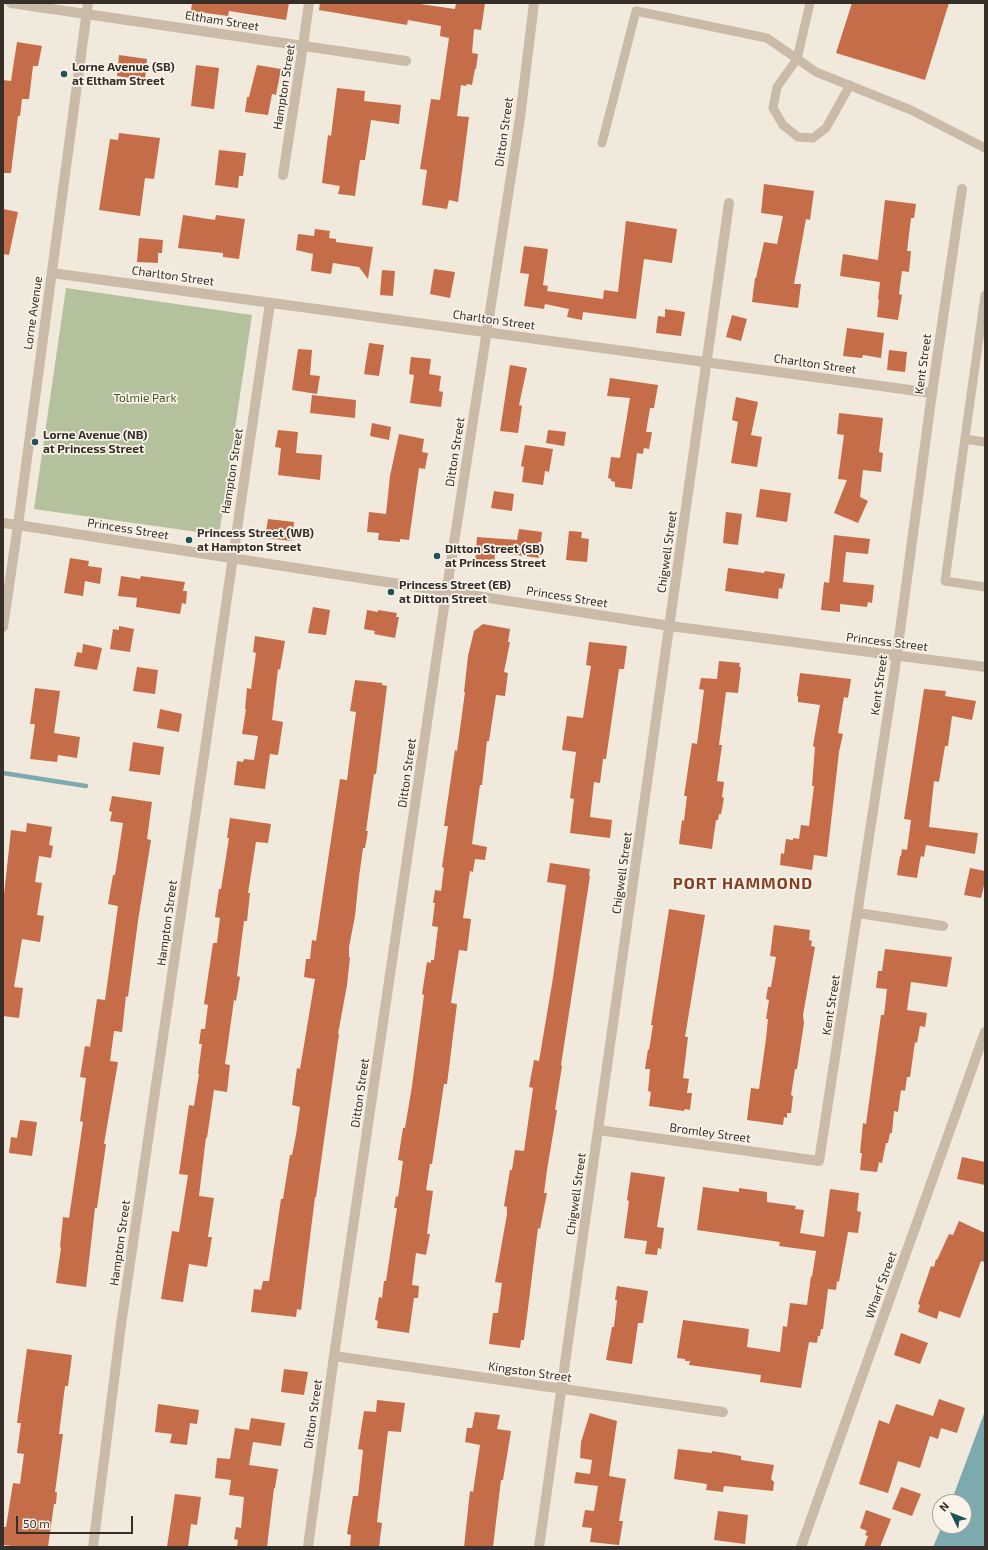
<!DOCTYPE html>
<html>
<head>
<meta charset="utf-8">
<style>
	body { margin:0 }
	#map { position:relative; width:988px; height:1550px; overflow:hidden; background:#f2e9dd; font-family:"Exo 2",sans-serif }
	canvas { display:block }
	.frame { position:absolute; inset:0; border:4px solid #372e28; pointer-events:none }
	.north { position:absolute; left:932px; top:1494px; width:40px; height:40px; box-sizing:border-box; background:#faf3e9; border:1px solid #aca49c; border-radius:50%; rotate:313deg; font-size:11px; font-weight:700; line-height:16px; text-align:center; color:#372e28 }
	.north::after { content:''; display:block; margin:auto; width:14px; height:18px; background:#1e5158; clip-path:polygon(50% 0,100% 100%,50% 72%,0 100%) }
	.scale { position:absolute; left:16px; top:1516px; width:117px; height:18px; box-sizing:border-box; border:2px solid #372e28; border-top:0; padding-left:5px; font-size:12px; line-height:14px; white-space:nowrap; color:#372e28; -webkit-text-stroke:3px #faf3e9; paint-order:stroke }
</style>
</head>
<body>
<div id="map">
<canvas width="988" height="1550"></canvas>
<div class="frame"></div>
<div class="north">N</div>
<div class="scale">50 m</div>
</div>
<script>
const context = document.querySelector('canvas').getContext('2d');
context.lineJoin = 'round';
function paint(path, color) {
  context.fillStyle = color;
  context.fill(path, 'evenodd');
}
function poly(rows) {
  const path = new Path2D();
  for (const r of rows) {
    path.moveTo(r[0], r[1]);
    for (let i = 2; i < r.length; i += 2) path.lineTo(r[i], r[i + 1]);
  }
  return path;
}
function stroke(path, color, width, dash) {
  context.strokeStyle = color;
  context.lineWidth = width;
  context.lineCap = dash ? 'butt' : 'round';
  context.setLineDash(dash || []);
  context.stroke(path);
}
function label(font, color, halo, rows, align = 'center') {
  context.font = font + ' "Exo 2",sans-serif';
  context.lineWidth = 3.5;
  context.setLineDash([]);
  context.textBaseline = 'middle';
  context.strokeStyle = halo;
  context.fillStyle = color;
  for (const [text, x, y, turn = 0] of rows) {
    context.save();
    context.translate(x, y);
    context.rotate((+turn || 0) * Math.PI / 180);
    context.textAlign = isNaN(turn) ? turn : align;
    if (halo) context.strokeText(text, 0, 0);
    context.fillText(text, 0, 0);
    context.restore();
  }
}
paint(poly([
	[66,288,252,315,219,535,34,509]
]), '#b3c19c');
paint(poly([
	[985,1411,985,1547,933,1547,942,1526,964,1526,964,1502,951,1502]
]), '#7caaaf');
stroke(poly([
	[3,773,86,786]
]), '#7caaaf', 4.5);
paint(poly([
	[192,3,289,3,286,20,229,11,228,16,191,11],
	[320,3,413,3,455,9,456,3,485,3,481,30,474,29,472,53,478,54,476,69,475,69,472,85,467,84,466,86,461,85,457,116,469,117,458,202,449,200,447,209,422,205,427,170,420,169,431,99,440,100,449,38,440,36,441,26,408,20,407,25,319,10],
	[852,3,949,3,925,80,836,53],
	[17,42,42,46,38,66,33,66,29,99,22,99,20,116,18,116,11,173,3,173,3,80,11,81],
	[119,55,147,59,145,80,117,76],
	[196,65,219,68,214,109,191,106],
	[257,65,281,69,276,95,272,94,268,115,245,112,247,97,249,97],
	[337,88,365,91,364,101,401,105,399,124,371,120,365,160,360,160,355,196,338,194,340,186,322,183,328,135,331,136],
	[119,133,160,138,154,179,145,178,140,216,99,210,110,139,118,140],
	[219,150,246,153,243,176,239,176,238,188,215,185],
	[764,184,814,191,810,220,806,219,794,284,801,284,798,308,752,302,755,278,756,278,764,242,777,244,783,216,761,213],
	[885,200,916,204,914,218,911,218,907,251,911,251,909,272,902,271,899,294,902,295,898,320,877,317,879,300,878,299,880,282,840,276,843,254,878,260],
	[3,209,18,212,9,255,3,254],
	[183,215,215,220,216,215,245,219,239,259,223,257,223,253,178,248],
	[626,221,677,229,672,263,644,259,636,319,583,312,582,320,567,317,569,309,545,304,544,309,524,306,529,274,520,273,524,246,548,249,543,285,548,286,547,291,603,299,604,290,618,292],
	[315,229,330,231,329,238,336,239,336,242,373,247,368,279,359,267,333,263,331,274,311,271,313,254,296,250,298,234,314,236],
	[139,238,163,240,162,253,158,253,158,263,137,262],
	[434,269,455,272,450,298,430,294],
	[382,270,395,271,393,296,380,295],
	[665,309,685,312,681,336,656,333,658,316,665,317],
	[732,315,747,319,741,341,726,337],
	[847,328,884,333,881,358,863,355,862,358,843,356],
	[369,343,384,345,379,376,364,374],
	[298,349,312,350,310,375,320,376,317,394,292,390],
	[889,350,907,352,905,372,887,370],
	[411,357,431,359,429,374,441,376,439,391,443,392,441,407,410,403,414,375,409,374],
	[510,365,527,368,519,405,522,406,518,433,500,431],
	[610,378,658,385,654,408,650,408,646,432,652,432,649,449,644,448,643,454,637,453,632,489,615,487,615,482,611,481,611,479,608,478,611,457,620,458,630,398,607,396],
	[312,395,356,400,355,418,310,413],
	[736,397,758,402,751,435,762,437,757,467,731,463,738,422,732,420],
	[839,413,883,418,879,452,883,453,881,472,863,470,860,497,868,501,858,523,834,513,847,480,838,479,844,435,837,434],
	[372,423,391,427,389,440,370,436],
	[278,430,298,432,296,453,322,455,320,480,278,475,281,448,275,447],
	[548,430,566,432,564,446,546,443],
	[399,434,424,439,422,452,428,453,425,469,419,468,409,540,400,539,400,542,378,540,379,533,367,532,369,512,386,514,390,476],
	[525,445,553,449,549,472,545,471,543,485,522,482,524,467,521,466],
	[760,489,791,493,787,522,756,517],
	[494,491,514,494,512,511,491,508],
	[726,512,742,514,738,545,723,543],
	[268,519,294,522,292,541,265,538],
	[519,529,542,532,539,558,495,552,494,567,475,565,477,537,517,540],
	[569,531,582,532,581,538,589,539,587,562,566,560],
	[834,535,870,539,868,554,846,552,843,582,874,585,872,603,868,602,867,607,840,604,840,612,821,610,824,582,829,583],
	[70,558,89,561,88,566,102,568,100,584,85,581,83,596,64,593],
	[728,568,764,573,765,571,785,574,782,589,779,588,778,599,725,591],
	[121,576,140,579,141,576,185,582,183,591,187,591,186,604,182,603,180,614,136,607,137,598,118,596],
	[313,607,330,610,326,635,308,633],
	[367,610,378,612,378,610,397,613,396,617,399,617,395,638,374,634,375,631,364,629],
	[483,624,510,629,508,642,510,642,504,672,508,673,505,696,496,695,489,741,487,741,482,785,480,785,472,844,487,847,485,860,475,859,473,872,470,871,463,918,471,919,467,951,459,950,451,1003,457,1004,447,1084,444,1084,432,1164,430,1164,426,1190,433,1191,427,1234,430,1234,426,1255,416,1253,412,1285,419,1286,418,1298,414,1298,409,1333,377,1328,378,1321,375,1320,379,1297,382,1298,384,1281,386,1281,397,1208,394,1208,396,1196,398,1197,403,1161,398,1160,403,1128,405,1128,412,1086,424,995,422,994,427,962,431,963,431,960,434,960,438,927,432,926,435,903,433,903,435,890,441,891,444,868,442,867,448,826,444,826,455,750,457,751,465,692,464,692,468,656,474,631],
	[119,626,134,629,130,652,110,649,113,629,119,630],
	[255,636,285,641,280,670,278,669,272,720,283,722,278,755,270,754,265,789,234,785,237,761,243,762,244,759,254,760,258,736,242,734,246,709,245,709,247,688,251,689,256,653,253,652],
	[589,642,627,646,624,669,619,669,606,759,603,759,600,783,594,782,590,817,612,820,610,838,570,833,574,799,570,798,576,752,562,750,567,716,583,718,591,666,586,665],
	[83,644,102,648,97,670,74,666,77,652,82,653],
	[719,661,740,663,739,667,741,667,738,693,726,692,719,745,722,745,717,781,724,782,722,797,724,798,721,814,719,814,718,820,716,820,712,849,679,844,682,820,684,821,687,796,684,796,692,743,697,744,704,690,699,689,701,678,717,679],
	[137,667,158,670,155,694,133,691],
	[800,673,851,679,848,698,844,697,838,733,843,734,839,752,827,857,814,855,812,870,780,865,781,853,784,854,786,839,793,840,793,838,799,839,801,825,809,826,814,786,812,786,815,747,813,746,820,705,798,702,798,696,797,696],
	[355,680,382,683,382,685,387,686,376,774,374,774,366,831,368,831,365,848,363,848,359,877,355,916,349,947,349,957,350,957,347,985,338,1034,339,1034,316,1197,315,1197,301,1310,297,1309,296,1317,251,1312,254,1289,261,1290,263,1281,269,1281,281,1199,283,1199,290,1155,292,1155,296,1135,300,1107,292,1105,297,1068,300,1069,315,979,304,977,306,959,310,959,312,940,316,941,340,779,347,780,356,712,350,711],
	[35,688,60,691,54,733,80,737,77,758,58,755,57,762,30,759,35,724,30,724],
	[924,689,946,691,945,696,976,701,972,720,952,716,948,746,945,746,939,782,934,781,929,827,978,833,975,854,926,845,924,857,921,856,920,860,917,878,897,875,900,856,901,856,902,849,907,850,911,820,904,819],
	[160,709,182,714,179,732,157,728],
	[133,742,164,747,160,775,129,771],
	[112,796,152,802,147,839,151,840,138,921,128,997,126,996,122,1032,114,1031,110,1061,118,1062,104,1144,106,1144,97,1208,95,1208,86,1287,56,1283,61,1248,60,1247,63,1217,69,1218,83,1122,80,1121,86,1078,80,1077,85,1046,90,1047,97,999,105,1000,118,906,108,904,113,875,115,875,123,823,110,821,112,812,109,811],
	[230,818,271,824,268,843,256,842,248,893,250,893,247,921,244,921,237,976,240,977,236,1001,234,1000,225,1064,230,1065,227,1092,214,1090,207,1138,206,1137,199,1196,214,1198,208,1237,212,1237,207,1267,189,1264,183,1302,161,1299,172,1231,179,1232,188,1175,179,1174,189,1105,194,1106,199,1074,198,1073,202,1044,199,1044,201,1029,205,1029,208,1005,204,1004,213,943,217,943,220,918,215,917,219,889,221,889,229,838,227,838],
	[27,823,52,827,49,845,53,846,51,858,39,856,35,882,42,883,37,915,44,916,40,942,22,939,14,987,23,988,19,1018,3,1016,3,904,11,830,26,832],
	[550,863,590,869,589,875,590,876,561,1065,562,1066,555,1110,557,1110,547,1170,544,1193,547,1193,540,1229,538,1228,524,1340,521,1340,520,1348,489,1344,493,1313,498,1313,502,1283,495,1282,507,1214,507,1207,504,1206,510,1170,512,1170,515,1150,524,1151,533,1088,529,1087,534,1060,539,1061,553,978,566,885,547,882],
	[970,868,985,871,985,881,981,898,964,895],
	[669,909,705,915,685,1037,688,1037,683,1078,689,1079,687,1093,692,1093,690,1110,685,1109,684,1111,649,1106,651,1092,648,1091,650,1069,645,1069,648,1049,649,1050,653,1025,651,1025],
	[774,925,810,930,809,940,812,941,811,946,815,947,803,1015,804,1023,797,1069,795,1069,791,1095,793,1096,791,1113,787,1113,787,1118,784,1117,783,1125,747,1120,751,1088,759,1089,766,1039,768,1019,766,1019,769,1000,766,999,768,987,771,987,776,957,770,956],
	[885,949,952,957,947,987,911,982,907,1010,927,1013,925,1027,920,1026,917,1043,915,1042,910,1077,907,1077,905,1091,901,1090,898,1112,894,1111,892,1133,890,1133,888,1143,886,1143,882,1163,879,1162,877,1172,860,1170,862,1153,860,1153,863,1123,866,1124,881,1015,884,1015,887,989,876,988,878,971,882,971],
	[20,1120,37,1122,32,1156,9,1153,11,1137,17,1138],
	[962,1157,985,1162,985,1185,957,1179],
	[631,1172,665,1177,657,1227,664,1228,661,1249,658,1248,657,1255,645,1254,647,1241,624,1238,629,1201,627,1200],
	[703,1187,739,1192,739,1188,767,1192,767,1202,796,1206,795,1209,804,1210,800,1233,824,1237,830,1189,859,1193,857,1211,861,1212,858,1233,848,1232,839,1282,837,1281,836,1290,828,1289,823,1329,821,1329,820,1336,818,1336,817,1343,809,1342,801,1388,760,1382,761,1375,689,1365,690,1361,685,1361,685,1359,677,1358,683,1320,749,1329,747,1347,780,1352,783,1326,787,1327,790,1303,807,1305,811,1276,812,1277,816,1251,779,1246,780,1242,697,1230],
	[959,1221,985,1233,985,1262,981,1261,960,1318,939,1311,937,1319,918,1312,920,1305,918,1304,931,1266,934,1267,936,1259,937,1260,949,1234,953,1235],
	[617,1286,648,1291,643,1323,638,1323,632,1364,606,1360,612,1327,614,1327,617,1300,615,1300],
	[901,1333,928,1343,920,1364,894,1355],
	[27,1349,72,1355,68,1386,65,1386,59,1434,63,1434,55,1492,57,1492,56,1504,54,1504,48,1547,21,1547,3,1545,3,1527,6,1527,13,1483,20,1484,24,1454,17,1453,21,1423,17,1423],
	[284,1369,308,1372,304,1395,281,1392],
	[939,1399,965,1408,957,1433,941,1428,938,1439,930,1436,920,1468,898,1461,888,1493,859,1484,879,1420,889,1424,896,1404,933,1416],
	[377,1400,405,1403,401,1432,388,1431,377,1522,382,1523,379,1547,350,1547,351,1535,347,1534,353,1496,358,1496,363,1450,358,1449,364,1411,376,1412],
	[158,1404,199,1410,197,1424,190,1423,187,1445,170,1443,172,1434,155,1432],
	[475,1412,500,1415,497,1429,511,1431,503,1480,501,1480,493,1547,464,1547,470,1491,473,1492,480,1445,465,1442,467,1428,472,1428],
	[590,1413,617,1421,609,1476,626,1479,619,1521,623,1521,619,1545,590,1542,592,1528,582,1527,585,1510,594,1511,598,1486,574,1483,576,1472,590,1474,592,1460,580,1458,581,1442],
	[251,1418,285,1423,281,1446,253,1442,249,1465,278,1469,275,1488,274,1488,267,1547,237,1547,238,1540,234,1539,236,1527,241,1528,244,1497,229,1495,231,1480,215,1478,217,1458,230,1459,235,1428,249,1430],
	[678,1449,712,1453,712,1451,725,1453,741,1456,741,1460,774,1465,771,1479,774,1482,773,1491,724,1486,723,1492,706,1490,707,1484,674,1479],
	[901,1487,921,1494,912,1516,892,1509],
	[175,1494,201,1497,197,1525,191,1524,188,1547,167,1547],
	[866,1510,891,1519,880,1547,864,1547,868,1536,865,1535,867,1531,860,1528],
	[718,1511,748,1515,745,1544,714,1540]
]), '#c56d48');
stroke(poly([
	[810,3,797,59,777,87,773,108,783,125,798,137,813,138,826,128,850,85],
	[602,143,636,11,767,38,816,72,911,110,985,148],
	[985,295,945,581,985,587],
	[965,439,985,442]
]), '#cabaa8', 9);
stroke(poly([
	[11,3,406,61],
	[283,175,303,46,309,3],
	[52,273,932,393],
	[3,523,18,525,3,627],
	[858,913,943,926],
	[598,1130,819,1161,895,668,932,393,962,189],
	[334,1356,723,1412],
	[93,1547,121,1325,270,303],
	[308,1547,334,1356,444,607,520,118,534,3],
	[539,1547,729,203]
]), '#cabaa8', 10);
stroke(poly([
	[88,3,18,525,670,626,985,667],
	[801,1547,985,1032]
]), '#cabaa8', 10);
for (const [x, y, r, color] of [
	[64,74,4,"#1e5158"],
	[35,442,4,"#1e5158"],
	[189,540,4,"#1e5158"],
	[437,556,4,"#1e5158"],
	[391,592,4,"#1e5158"]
]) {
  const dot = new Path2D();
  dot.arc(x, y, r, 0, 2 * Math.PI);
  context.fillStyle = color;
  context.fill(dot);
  stroke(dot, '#faf3e9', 1.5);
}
label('12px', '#372e28', '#faf3e9', [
	["Eltham Street",222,21,9],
	["Hampton Street",284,87,-81],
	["Ditton Street",504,132,-82],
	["Charlton Street",173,276,8],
	["Lorne Avenue",33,313,-82],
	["Charlton Street",494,320,8],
	["Charlton Street",815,364,8],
	["Kent Street",923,364,-82],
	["Ditton Street",455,452,-81],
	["Hampton Street",232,471,-81],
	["Princess Street",128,529,9],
	["Chigwell Street",667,552,-82],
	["Princess Street",567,597,9],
	["Princess Street",887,642,7],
	["Kent Street",879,685,-82],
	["Ditton Street",407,773,-82],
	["Chigwell Street",622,873,-82],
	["Hampton Street",167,923,-82],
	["Kent Street",831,1005,-81],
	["Ditton Street",360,1093,-82],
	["Bromley Street",710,1133,8],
	["Chigwell Street",576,1194,-82],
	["Hampton Street",120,1243,-82],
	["Wharf Street",881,1285,-70],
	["Kingston Street",530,1372,8],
	["Ditton Street",313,1414,-82]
]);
label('bold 12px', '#372e28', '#faf3e9', [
	["Lorne Avenue (SB)",72,67],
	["at Eltham Street",72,81],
	["Lorne Avenue (NB)",43,435],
	["at Princess Street",43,449],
	["Princess Street (WB)",197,533],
	["at Hampton Street",197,547],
	["Ditton Street (SB)",445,549],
	["at Princess Street",445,563],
	["Princess Street (EB)",399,585],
	["at Ditton Street",399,599]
], 'left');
label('12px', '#44552c', '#faf3e9', [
	["Tolmie Park",145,398]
]);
context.letterSpacing = '1px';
label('bold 16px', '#853f22', '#faf3e9', [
	["PORT HAMMOND",743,884]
]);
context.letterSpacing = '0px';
</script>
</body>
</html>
